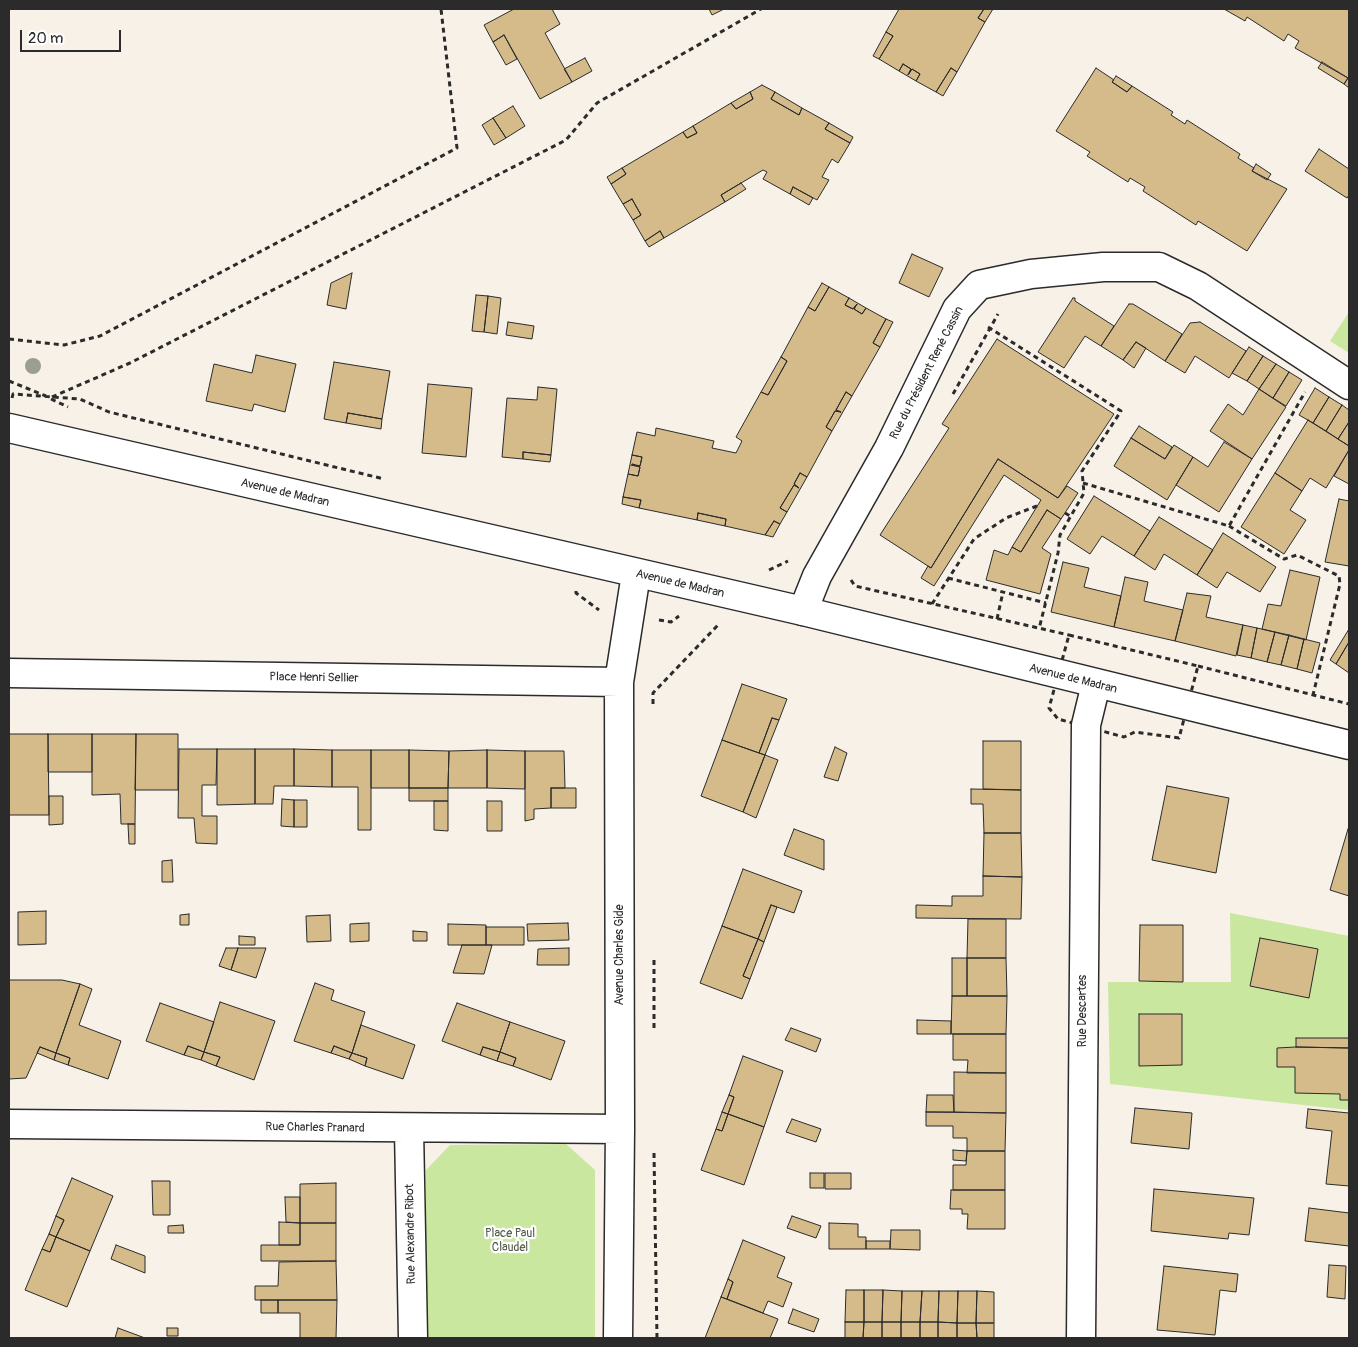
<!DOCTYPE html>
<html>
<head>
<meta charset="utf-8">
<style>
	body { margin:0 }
	#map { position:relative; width:1358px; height:1347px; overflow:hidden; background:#f7f1e8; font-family:Pangolin,sans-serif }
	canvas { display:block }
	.frame { position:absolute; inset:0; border:10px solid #2b2b2b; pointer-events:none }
	.scale { position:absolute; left:20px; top:30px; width:101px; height:22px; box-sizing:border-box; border:2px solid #2b2b2b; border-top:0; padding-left:6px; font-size:15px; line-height:18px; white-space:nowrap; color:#2b2b2b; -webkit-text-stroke:4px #fff; paint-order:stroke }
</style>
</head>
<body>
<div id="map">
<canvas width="1358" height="1347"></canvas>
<div class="frame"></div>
<div class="scale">20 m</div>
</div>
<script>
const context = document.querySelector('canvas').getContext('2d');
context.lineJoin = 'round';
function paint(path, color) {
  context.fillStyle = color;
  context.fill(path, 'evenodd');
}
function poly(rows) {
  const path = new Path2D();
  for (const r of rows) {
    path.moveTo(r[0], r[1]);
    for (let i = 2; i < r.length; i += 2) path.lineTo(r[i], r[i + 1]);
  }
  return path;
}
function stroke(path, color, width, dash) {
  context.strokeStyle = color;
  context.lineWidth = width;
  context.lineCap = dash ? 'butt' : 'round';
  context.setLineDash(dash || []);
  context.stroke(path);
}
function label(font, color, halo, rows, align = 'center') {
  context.font = font + ' Pangolin,sans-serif';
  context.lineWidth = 4.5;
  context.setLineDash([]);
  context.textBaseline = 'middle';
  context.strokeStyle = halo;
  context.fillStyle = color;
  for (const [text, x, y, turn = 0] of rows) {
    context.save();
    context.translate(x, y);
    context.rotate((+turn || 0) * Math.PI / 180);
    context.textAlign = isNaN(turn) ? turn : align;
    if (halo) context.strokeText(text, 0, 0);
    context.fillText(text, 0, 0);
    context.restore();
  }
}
paint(poly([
	[1349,312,1349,353,1330,341],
	[1230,913,1349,936,1349,1110,1110,1084,1108,982,1231,982],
	[566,1144,595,1170,595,1338,426,1338,426,1170,450,1145]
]), '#c9e79f');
const building = poly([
	[514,9,552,9,560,24,545,33,572,82,540,99,504,35,493,42,484,25,514,9],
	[709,9,724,9,712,15,709,9],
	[899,9,984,9,978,18,985,22,957,72,951,68,936,92,916,81,920,74,912,69,908,75,911,69,903,64,899,71,879,59,893,36,886,32,899,9],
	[984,9,993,9,985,22,978,18,984,9],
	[1224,9,1349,9,1349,88,1344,84,1348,78,1295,48,1299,41,1288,34,1284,41,1247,17,1245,21,1224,9],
	[886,32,893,36,879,59,873,56,886,32],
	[504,35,517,59,506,65,493,42,504,35],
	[585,58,592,71,572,82,564,69,585,58],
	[1322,62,1348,78,1344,84,1318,68,1322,62],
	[903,64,911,69,908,75,912,69,920,74,916,81,899,71,903,64],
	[951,68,957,72,943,96,936,92,951,68],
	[1096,68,1114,80,1112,82,1127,92,1132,86,1173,112,1171,115,1185,124,1187,120,1240,154,1238,158,1254,168,1252,171,1287,189,1247,251,1198,221,1196,225,1143,191,1145,187,1130,178,1128,182,1087,156,1090,152,1056,131,1096,68],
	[1116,76,1132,86,1127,92,1112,82,1116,76],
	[762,85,775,92,771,99,799,115,802,108,829,123,825,129,850,143,838,163,832,159,822,177,829,180,817,200,793,187,790,194,763,179,767,172,763,170,721,195,725,202,664,238,660,231,645,241,633,220,641,215,632,199,623,204,611,184,626,174,622,168,683,132,687,138,697,133,693,126,731,103,736,109,753,99,750,92,762,85],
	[750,92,753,99,736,109,731,103,750,92],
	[775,92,802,108,799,115,771,99,775,92],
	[513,106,525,126,506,138,493,118,513,106],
	[493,118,506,138,494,145,482,125,493,118],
	[829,123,853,137,850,143,825,129,829,123],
	[693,126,697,133,687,138,683,132,693,126],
	[1319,149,1349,169,1349,195,1347,198,1305,171,1319,149],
	[1256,164,1271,174,1267,180,1252,171,1256,164],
	[622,168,626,174,611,184,607,177,622,168],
	[741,183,746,189,725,202,721,195,741,183],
	[793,187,813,198,809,205,790,194,793,187],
	[632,199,641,215,633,220,623,204,632,199],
	[660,231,664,238,649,247,645,241,660,231],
	[912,254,943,268,929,297,899,283,912,254],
	[352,273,346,309,327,305,331,283,352,273],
	[822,283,829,287,815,311,808,307,822,283],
	[829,287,849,298,845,305,853,309,857,304,854,309,862,314,866,308,886,319,873,343,880,347,852,396,846,392,836,410,841,412,835,411,826,427,832,431,807,477,800,473,794,484,799,488,794,485,780,508,787,512,780,524,774,521,765,535,725,526,726,519,698,513,697,520,639,508,641,500,623,497,628,474,638,476,640,467,632,464,640,466,642,457,632,455,637,432,655,436,656,428,714,441,712,448,736,453,742,441,736,437,761,392,768,395,787,361,781,357,808,307,815,311,829,287],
	[476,295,488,296,484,332,472,331,476,295],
	[488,296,501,298,497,334,484,332,488,296],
	[849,298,866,308,862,314,854,309,857,304,853,309,845,305,849,298],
	[1073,298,1075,298,1075,301,1114,326,1101,346,1085,336,1064,368,1038,352,1073,298],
	[1129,304,1133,304,1182,334,1165,361,1136,342,1123,360,1101,346,1129,304],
	[886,319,893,322,880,347,873,343,886,319],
	[508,322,534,326,532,339,506,335,508,322],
	[1200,322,1246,351,1229,378,1195,356,1185,373,1165,361,1190,323,1200,322],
	[997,339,1114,414,1058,498,998,459,931,568,880,535,949,428,942,424,997,339],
	[1136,342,1146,348,1134,368,1123,360,1136,342],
	[1249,347,1263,356,1247,381,1232,373,1249,347],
	[256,355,296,364,285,412,254,404,252,411,206,401,214,364,252,373,256,355],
	[1263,356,1276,364,1259,389,1247,381,1263,356],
	[781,357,787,361,768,395,761,392,781,357],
	[334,362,390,371,382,419,348,413,346,423,324,419,334,362],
	[1276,364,1289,372,1273,398,1259,389,1276,364],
	[1289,372,1302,380,1286,406,1273,398,1289,372],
	[428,384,472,388,466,457,422,453,428,384],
	[538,387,557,389,551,455,523,452,523,459,502,457,507,398,537,400,538,387],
	[1315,388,1329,397,1313,423,1299,415,1315,388],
	[1259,389,1286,407,1252,459,1210,431,1228,404,1243,415,1259,389],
	[846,392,852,396,832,431,826,427,835,411,841,412,836,410,846,392],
	[1329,397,1342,405,1326,431,1313,423,1329,397],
	[1342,405,1349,410,1349,422,1338,439,1326,431,1342,405],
	[348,413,382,419,381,429,346,423,348,413],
	[1308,420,1349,446,1349,450,1326,488,1310,478,1302,491,1275,473,1308,420],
	[1349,422,1349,446,1338,439,1349,422],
	[1139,426,1172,447,1165,459,1131,438,1139,426],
	[1131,438,1165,459,1174,445,1193,457,1167,500,1114,466,1131,438],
	[1224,442,1252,459,1219,512,1176,485,1193,457,1208,467,1224,442],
	[1349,450,1349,484,1334,476,1349,450],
	[523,452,551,455,550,462,523,459,523,452],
	[632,455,642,457,640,466,631,465,640,467,638,476,628,474,632,455],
	[998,459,1058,498,1067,486,1078,493,1061,519,1047,510,1021,552,1012,547,1041,500,1004,475,934,586,921,578,928,566,931,568,998,459],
	[800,473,807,477,787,512,780,508,794,485,799,488,794,484,800,473],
	[1275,473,1302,491,1290,510,1306,520,1284,554,1241,527,1275,473],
	[1094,496,1150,531,1134,556,1102,536,1090,554,1067,539,1094,496],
	[623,497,641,500,639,508,622,504,623,497],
	[1339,499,1349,501,1349,566,1325,562,1339,499],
	[1047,510,1061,519,1042,548,1051,554,1040,594,986,580,994,550,1008,555,1012,547,1021,552,1047,510],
	[698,513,726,519,725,526,697,520,698,513],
	[1159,517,1213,550,1197,575,1164,554,1155,570,1134,556,1159,517],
	[774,521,780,524,773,537,765,535,774,521],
	[1223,533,1276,567,1260,592,1227,572,1217,588,1197,575,1223,533],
	[1063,562,1089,568,1084,587,1121,596,1114,627,1051,612,1063,562],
	[1290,570,1320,577,1306,640,1262,629,1268,604,1281,606,1290,570],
	[1125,577,1148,582,1144,601,1183,610,1175,641,1114,627,1125,577],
	[1187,593,1211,596,1206,617,1243,625,1236,656,1175,641,1187,593],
	[1243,625,1257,628,1251,658,1237,655,1243,625],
	[1257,628,1275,632,1267,662,1251,658,1257,628],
	[1349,629,1349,642,1336,664,1330,660,1349,629],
	[1275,632,1289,635,1281,665,1267,662,1275,632],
	[1289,635,1304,639,1297,669,1281,665,1289,635],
	[1304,639,1320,643,1312,673,1297,669,1304,639],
	[1349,642,1349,673,1336,664,1349,642],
	[742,684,787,699,779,720,772,718,759,753,722,740,742,684],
	[772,718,779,720,765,755,759,753,772,718],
	[9,734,48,734,49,815,9,815,9,734],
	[48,734,92,734,92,772,48,772,48,734],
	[92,734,136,734,135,824,121,824,120,794,92,795,92,734],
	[136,734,178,734,178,790,135,790,136,734],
	[722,740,765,755,743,812,701,796,722,740],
	[983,741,1021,741,1021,790,983,789,983,741],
	[835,747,847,753,838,781,824,777,835,747],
	[179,749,217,749,216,785,202,785,202,816,217,816,217,844,196,843,194,818,178,818,179,749],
	[217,749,255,749,255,804,217,805,217,749],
	[255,749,294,749,294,786,274,786,273,804,255,804,255,749],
	[294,749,332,750,332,787,294,786,294,749],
	[332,750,371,750,371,830,358,830,358,787,332,787,332,750],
	[371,750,409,750,409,788,371,788,371,750],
	[409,750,449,751,448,788,409,788,409,750],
	[487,750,525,751,525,789,487,788,487,750],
	[487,750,487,788,448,788,449,751,487,750],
	[525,751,564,751,565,788,551,788,551,808,534,809,534,819,525,821,525,751],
	[765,755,778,760,756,818,743,812,765,755],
	[1167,786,1229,798,1216,873,1152,860,1167,786],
	[409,788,448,788,448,801,409,801,409,788],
	[551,788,576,788,576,808,551,808,551,788],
	[971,789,1021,790,1021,833,984,833,983,804,971,804,971,789],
	[49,796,63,796,63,824,49,825,49,796],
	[282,799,294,800,294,827,281,826,282,799],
	[294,800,307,800,307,827,294,827,294,800],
	[434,801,448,801,448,831,434,830,434,801],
	[487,801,502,801,502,831,487,831,487,801],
	[128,824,135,824,135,844,129,844,128,824],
	[794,829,824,840,824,870,784,855,794,829],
	[1348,829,1349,830,1349,896,1330,890,1348,829],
	[984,833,1021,833,1022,877,983,876,984,833],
	[172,860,173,882,162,882,162,861,172,860],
	[743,869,802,891,794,913,771,905,758,939,722,926,743,869],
	[983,876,1022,877,1021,919,916,918,916,905,952,906,952,896,983,896,983,876],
	[771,905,777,907,764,942,758,939,771,905],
	[46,911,46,944,18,945,18,912,46,911],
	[189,914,189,925,180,925,180,915,189,914],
	[330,915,331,941,307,942,306,916,330,915],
	[968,919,1006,919,1006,958,967,958,968,919],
	[369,923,369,941,350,942,350,924,369,923],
	[568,923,569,940,528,941,527,924,568,923],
	[448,924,486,925,486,945,448,945,448,924],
	[1140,925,1183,925,1183,982,1139,981,1140,925],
	[722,926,758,939,743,976,750,979,742,999,700,983,722,926],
	[486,927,524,927,524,945,486,945,486,927],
	[413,931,427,932,427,941,413,941,413,931],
	[239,936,255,937,255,945,239,945,239,936],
	[1260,938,1318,949,1309,998,1250,986,1260,938],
	[758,939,764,942,750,979,743,976,758,939],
	[462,945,492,945,484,974,453,973,462,945],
	[226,948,238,948,231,970,219,966,226,948],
	[238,948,266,948,256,978,231,970,238,948],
	[569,948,569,965,537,965,538,949,569,948],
	[952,958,967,958,967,996,952,996,952,958],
	[967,958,1006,958,1007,996,967,996,967,958],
	[9,980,62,980,80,984,56,1053,40,1047,26,1078,9,1079,9,980],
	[315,983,334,990,331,1000,365,1012,352,1053,334,1046,331,1053,294,1041,315,983],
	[80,984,92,989,79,1025,121,1041,108,1079,68,1065,70,1058,56,1053,80,984],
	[952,996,1007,996,1006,1034,951,1034,952,996],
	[220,1002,275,1021,254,1080,216,1066,220,1057,204,1052,220,1002],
	[160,1003,214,1022,204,1052,188,1046,184,1055,146,1041,160,1003],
	[457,1003,510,1022,500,1052,483,1047,480,1055,442,1041,457,1003],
	[1139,1014,1182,1014,1182,1065,1139,1066,1139,1014],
	[917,1020,951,1021,951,1034,917,1034,917,1020],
	[510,1022,565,1041,551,1080,513,1066,516,1058,500,1052,510,1022],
	[361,1025,415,1045,403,1079,365,1066,367,1058,352,1053,361,1025],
	[791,1028,821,1039,816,1052,785,1040,791,1028],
	[953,1034,1006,1034,1006,1073,967,1073,968,1060,953,1060,953,1034],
	[1296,1038,1349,1038,1349,1048,1296,1047,1296,1038],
	[188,1046,204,1052,201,1060,184,1055,188,1046],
	[334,1046,352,1053,349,1059,331,1053,334,1046],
	[40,1047,56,1053,54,1060,37,1053,40,1047],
	[483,1047,500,1052,497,1061,480,1055,483,1047],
	[1296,1047,1349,1048,1349,1100,1340,1100,1340,1094,1295,1093,1295,1067,1277,1067,1277,1048,1296,1047],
	[204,1052,220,1057,216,1066,201,1060,204,1052],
	[500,1052,516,1058,513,1066,497,1061,500,1052],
	[56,1053,70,1058,68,1065,54,1060,56,1053],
	[352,1053,367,1058,365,1066,349,1059,352,1053],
	[743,1056,783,1071,764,1127,728,1114,734,1097,729,1095,743,1056],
	[954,1072,1006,1073,1006,1113,954,1112,954,1072],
	[729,1095,734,1097,728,1114,722,1112,729,1095],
	[927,1095,953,1095,954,1112,926,1112,927,1095],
	[1135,1108,1192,1113,1189,1149,1131,1143,1135,1108],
	[1308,1109,1349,1113,1349,1186,1326,1184,1332,1131,1306,1128,1308,1109],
	[722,1112,728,1114,722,1131,716,1129,722,1112],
	[926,1112,1006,1113,1005,1151,967,1151,967,1138,953,1138,953,1126,926,1126,926,1112],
	[728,1114,764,1127,744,1185,701,1170,716,1129,722,1131,728,1114],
	[792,1119,821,1129,816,1142,786,1132,792,1119],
	[953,1150,967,1151,966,1161,953,1160,953,1150],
	[967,1151,1005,1151,1005,1190,953,1190,953,1165,966,1165,967,1151],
	[810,1173,824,1173,824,1188,810,1188,810,1173],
	[825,1173,851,1173,851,1189,825,1189,825,1173],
	[72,1178,113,1196,90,1251,56,1237,64,1220,56,1216,72,1178],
	[152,1181,170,1181,170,1215,153,1215,152,1181],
	[336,1183,336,1223,300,1223,300,1184,336,1183],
	[1154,1189,1254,1198,1249,1235,1229,1233,1228,1239,1151,1231,1154,1189],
	[951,1190,1005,1190,1005,1229,967,1229,968,1214,962,1214,962,1209,950,1209,951,1190],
	[285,1197,300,1197,300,1223,286,1222,285,1197],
	[1309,1208,1349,1213,1349,1246,1305,1241,1309,1208],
	[56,1216,64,1220,56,1237,49,1234,56,1216],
	[792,1216,821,1226,816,1238,787,1228,792,1216],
	[279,1222,300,1223,300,1245,279,1245,279,1222],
	[300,1223,336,1223,336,1261,261,1261,261,1245,300,1245,300,1223],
	[829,1223,858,1224,858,1237,866,1237,866,1249,829,1249,829,1223],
	[183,1225,184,1233,168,1233,168,1226,183,1225],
	[891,1230,920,1230,920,1250,890,1249,891,1230],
	[49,1234,56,1237,50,1252,42,1249,49,1234],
	[56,1237,90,1251,67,1307,25,1290,42,1249,50,1252,56,1237],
	[743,1240,785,1257,777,1277,792,1283,783,1307,768,1301,763,1313,727,1299,733,1282,728,1279,743,1240],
	[866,1241,890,1241,890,1249,866,1249,866,1241],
	[116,1245,145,1256,145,1273,111,1259,116,1245],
	[336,1261,337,1300,255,1300,255,1286,278,1286,279,1262,336,1261],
	[1329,1265,1346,1266,1345,1299,1327,1297,1329,1265],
	[1164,1266,1238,1274,1236,1292,1220,1290,1215,1335,1157,1330,1164,1266],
	[728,1279,733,1282,727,1299,721,1297,728,1279],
	[846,1290,864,1290,864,1322,845,1322,846,1290],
	[864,1290,883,1290,882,1322,864,1322,864,1290],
	[883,1290,902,1291,901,1322,882,1322,883,1290],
	[902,1291,922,1291,920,1322,901,1322,902,1291],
	[922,1291,939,1291,938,1322,920,1322,922,1291],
	[939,1291,958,1291,957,1323,938,1322,939,1291],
	[958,1291,977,1291,976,1323,957,1323,958,1291],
	[977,1291,994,1292,994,1323,976,1323,977,1291],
	[721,1297,778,1319,770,1338,705,1338,721,1297],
	[261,1300,278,1300,278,1313,261,1313,261,1300],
	[278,1300,337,1300,336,1338,300,1338,300,1313,278,1313,278,1300],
	[793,1309,819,1319,814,1332,788,1323,793,1309],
	[845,1322,864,1322,863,1338,845,1338,845,1322],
	[864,1322,882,1322,882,1338,863,1338,864,1322],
	[882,1322,901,1322,901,1338,882,1338,882,1322],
	[901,1322,920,1322,920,1338,901,1338,901,1322],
	[920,1322,938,1322,938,1338,920,1338,920,1322],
	[938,1322,957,1323,957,1338,938,1338,938,1322],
	[957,1323,976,1323,977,1338,957,1338,957,1323],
	[976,1323,994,1323,994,1338,977,1338,976,1323],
	[118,1328,145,1338,115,1338,118,1328],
	[167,1328,178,1328,178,1336,167,1336,167,1328]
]);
paint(building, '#d5ba8a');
stroke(building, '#2b2b2b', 1);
const street = poly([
	[803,611,817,576,889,448,957,309,979,285,1031,274,1103,267,1159,267,1198,286,1349,385],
	[9,673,619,682],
	[9,1124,620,1129],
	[409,1129,413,1338],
	[618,1338,620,1129,619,682,636,574],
	[1081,1338,1086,725,1096,684]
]);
const secondary = poly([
	[9,428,803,611,1349,745]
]);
stroke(street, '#2b2b2b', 31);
stroke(secondary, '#2b2b2b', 31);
stroke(poly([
	[988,327,1121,411,1082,471,1084,493,1060,535,1058,553,1039,629],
	[9,339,64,345,100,336,457,148,441,9],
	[9,381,46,396],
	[953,394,998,314],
	[52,397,130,363,566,140,597,103,761,9],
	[12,398,13,394,80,399,109,412,384,479],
	[51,399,68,407],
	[1083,483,1229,526,1305,392],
	[1065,513,1070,516],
	[1229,526,1284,559,1297,555,1339,576,1340,584,1313,695],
	[769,570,788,561],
	[948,578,1046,603],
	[851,580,855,586,1069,635],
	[576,591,576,593,599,610],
	[932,604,974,539,1006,518,1037,506],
	[997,619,1003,592],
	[659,620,671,622,679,616],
	[1069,635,1198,666,1179,738,1135,732,1124,737,1058,719,1049,708,1069,635],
	[1198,666,1349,704],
	[653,704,653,693,719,624],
	[654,960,654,1029],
	[654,1153,657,1338]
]), '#2b2b2b', 3, [5, 4]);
stroke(street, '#fff', 28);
stroke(secondary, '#fff', 28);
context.fillStyle = '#9c9e90';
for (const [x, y] of [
	[33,366]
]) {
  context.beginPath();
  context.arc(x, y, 8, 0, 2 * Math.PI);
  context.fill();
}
label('12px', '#2b2b2b', '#fff', [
	["Rue du Président René Cassin",927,373,-63],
	["Avenue de Madran",285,493,13],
	["Avenue de Madran",680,584,13],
	["Place Henri Sellier",314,678,1],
	["Avenue de Madran",1073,679,14],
	["Avenue Charles Gide",620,955,-90],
	["Rue Descartes",1083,1011,-90],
	["Rue Charles Pranard",315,1128,1],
	["Rue Alexandre Ribot",411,1234,-91]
]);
label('12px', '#525a48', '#fff', [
	["Place Paul",510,1234],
	["Claudel",510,1248]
]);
</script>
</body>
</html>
